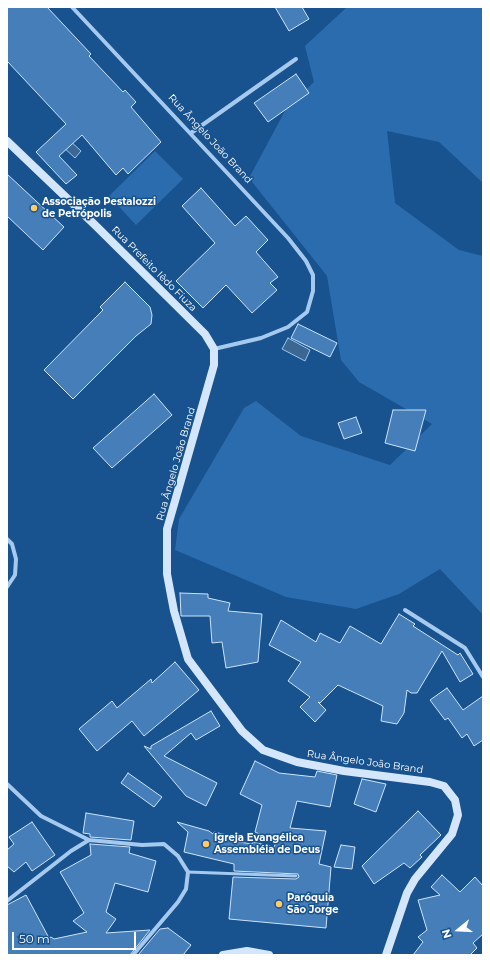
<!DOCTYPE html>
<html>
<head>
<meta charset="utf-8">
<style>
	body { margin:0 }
	#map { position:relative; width:490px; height:962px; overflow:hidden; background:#18528f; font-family:Montserrat,sans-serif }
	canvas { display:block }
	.frame { position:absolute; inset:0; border:8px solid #fff; pointer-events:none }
	.north { position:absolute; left:438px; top:910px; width:40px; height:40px; -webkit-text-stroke:3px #18528f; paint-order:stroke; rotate:252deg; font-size:11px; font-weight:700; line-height:16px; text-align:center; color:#fff }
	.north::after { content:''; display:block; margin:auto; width:14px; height:18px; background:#fff; clip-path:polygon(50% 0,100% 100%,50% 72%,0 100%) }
	.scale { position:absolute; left:12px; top:932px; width:124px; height:18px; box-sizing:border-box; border:2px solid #fff; border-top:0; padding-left:5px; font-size:12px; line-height:14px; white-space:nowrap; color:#fff; -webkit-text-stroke:3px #18528f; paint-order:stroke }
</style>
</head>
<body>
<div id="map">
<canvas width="490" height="962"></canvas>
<div class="frame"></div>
<div class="north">N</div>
<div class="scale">50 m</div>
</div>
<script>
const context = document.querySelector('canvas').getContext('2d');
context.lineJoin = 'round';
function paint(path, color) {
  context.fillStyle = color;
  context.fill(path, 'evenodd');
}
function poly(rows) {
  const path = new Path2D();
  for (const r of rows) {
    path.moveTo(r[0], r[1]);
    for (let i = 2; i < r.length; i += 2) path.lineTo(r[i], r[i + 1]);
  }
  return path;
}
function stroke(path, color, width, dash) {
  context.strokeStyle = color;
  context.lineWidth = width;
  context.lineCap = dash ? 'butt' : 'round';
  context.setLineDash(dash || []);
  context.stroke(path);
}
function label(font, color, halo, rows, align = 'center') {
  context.font = font + ' Montserrat,sans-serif';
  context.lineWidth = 3;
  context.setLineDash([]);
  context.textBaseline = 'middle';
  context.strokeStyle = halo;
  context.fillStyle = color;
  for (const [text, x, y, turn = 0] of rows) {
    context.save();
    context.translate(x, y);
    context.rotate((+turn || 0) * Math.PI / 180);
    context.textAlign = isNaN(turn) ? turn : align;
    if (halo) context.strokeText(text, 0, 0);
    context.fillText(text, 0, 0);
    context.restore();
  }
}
paint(poly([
	[347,7,483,7,483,183,439,142,387,131,395,203,459,250,483,256,483,615,440,569,399,594,356,609,286,597,175,550,179,519,244,408,256,401,301,436,390,465,432,424,359,382,341,360,327,276,249,178,286,109,314,82,305,46],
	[155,151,183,179,136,225,109,196]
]), '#2b6cae');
const water = poly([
	[68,139,81,151,75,158,62,146,68,139],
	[288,338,310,350,305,361,282,349,288,338]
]);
paint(water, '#3d6793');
stroke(water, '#98c6f1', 1);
const building = poly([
	[7,7,47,7,91,54,89,56,123,92,125,90,136,102,131,107,161,142,128,174,123,168,116,175,82,135,59,156,77,175,66,184,36,152,66,124,7,61,7,7],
	[275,7,302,7,309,19,289,31,275,7],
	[296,74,309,93,268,122,254,103,296,74],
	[7,174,64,227,43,250,7,216,7,174],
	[201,188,235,226,246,216,268,240,256,252,278,277,270,283,277,290,252,313,226,285,203,308,176,281,215,243,182,206,201,188],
	[125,282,150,307,152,315,151,324,136,336,73,399,44,370,103,310,100,307,125,282],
	[298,324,337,343,330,357,291,338,298,324],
	[154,394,172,415,112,468,93,448,154,394],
	[393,410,426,410,415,451,385,443,393,410],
	[356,417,362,433,344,439,338,423,356,417],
	[180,593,208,594,208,598,230,603,228,611,262,614,258,662,226,668,222,642,212,643,210,616,181,616,180,593],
	[399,614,415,624,413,626,458,655,460,653,473,674,460,682,442,651,417,693,411,693,407,690,404,713,397,724,381,721,383,706,338,685,320,703,318,702,326,710,315,722,300,707,310,697,288,681,301,662,269,645,281,620,316,642,320,633,340,643,350,626,381,644,399,614],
	[175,662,199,690,144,736,132,721,97,751,79,729,112,701,117,708,151,679,152,683,175,662],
	[447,688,463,710,483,696,483,740,474,746,467,734,462,738,448,718,445,720,430,700,447,688],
	[211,711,220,726,196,740,191,733,164,756,217,783,206,806,186,796,144,746,151,749,151,746,211,711],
	[255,761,279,773,315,777,317,771,337,775,330,807,297,801,290,828,326,831,319,864,331,867,326,928,229,919,233,877,296,879,299,877,298,874,234,871,234,864,184,852,188,832,177,822,209,831,213,834,214,832,227,835,227,840,252,844,253,842,274,847,276,842,255,832,262,805,240,794,255,761],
	[128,773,162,797,154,807,121,783,128,773],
	[362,779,386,784,376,812,354,804,362,779],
	[418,811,441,835,420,855,422,857,410,868,404,863,374,884,362,866,418,811],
	[86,813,134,821,131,840,90,837,90,834,83,833,86,813],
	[32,822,55,855,32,871,26,862,14,872,7,866,7,850,14,844,9,837,32,822],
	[90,844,130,847,129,853,156,861,148,892,115,883,106,912,116,919,106,933,150,930,130,955,7,955,7,905,26,895,49,938,51,937,54,939,87,932,73,921,84,913,60,872,91,855,90,844],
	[341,845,355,847,352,869,334,867,341,845],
	[442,875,460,892,475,877,483,886,483,934,473,943,477,948,470,955,413,955,423,942,418,937,427,930,418,900,440,895,431,887,442,875],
	[168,928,191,945,183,955,138,955,160,929,168,928]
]);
paint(building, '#457eb9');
stroke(building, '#cce3fb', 1);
stroke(poly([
	[188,872,296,876]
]), '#a6caef', 3);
stroke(poly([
	[72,7,288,238,306,261,313,275,313,291,307,312,288,327,261,338,214,349],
	[191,133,296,59],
	[7,539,12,544,16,559,15,575,7,587],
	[405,610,465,648,483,677],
	[7,784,41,816,89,840],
	[7,901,71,851,89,840,142,845,164,844,178,856,188,872,186,889,178,902,133,955]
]), '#a6caef', 4);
stroke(poly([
	[7,141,95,225,205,334,214,349,214,365,167,529,167,574,174,611,188,659,242,731,263,750,297,762,344,771,430,782,444,786,455,800,458,815,452,834,415,879,407,893,386,955],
	[223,955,247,951,269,955]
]), '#d3e6fb', 8);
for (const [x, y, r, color] of [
	[34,208,4,"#ffcb64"],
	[206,844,4,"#ffcb64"],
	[279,904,4,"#ffcb64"]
]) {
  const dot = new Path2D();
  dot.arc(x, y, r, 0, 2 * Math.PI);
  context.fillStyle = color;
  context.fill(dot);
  stroke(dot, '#18528f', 1.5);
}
label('10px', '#fff', '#18528f', [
	["Rua Ângelo João Brand",210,139,47],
	["Rua Prefeito Iêdo Fiuza",154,269,45],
	["Rua Ângelo João Brand",176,464,-74],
	["Rua Ângelo João Brand",365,762,8]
]);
label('bold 10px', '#fff', '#18528f', [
	["Associação Pestalozzi",42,202],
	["de Petrópolis",42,214],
	["Igreja Evangélica",214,838],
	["Assembléia de Deus",214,850],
	["Paróquia",287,898],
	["São Jorge",287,910]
], 'left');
</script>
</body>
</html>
